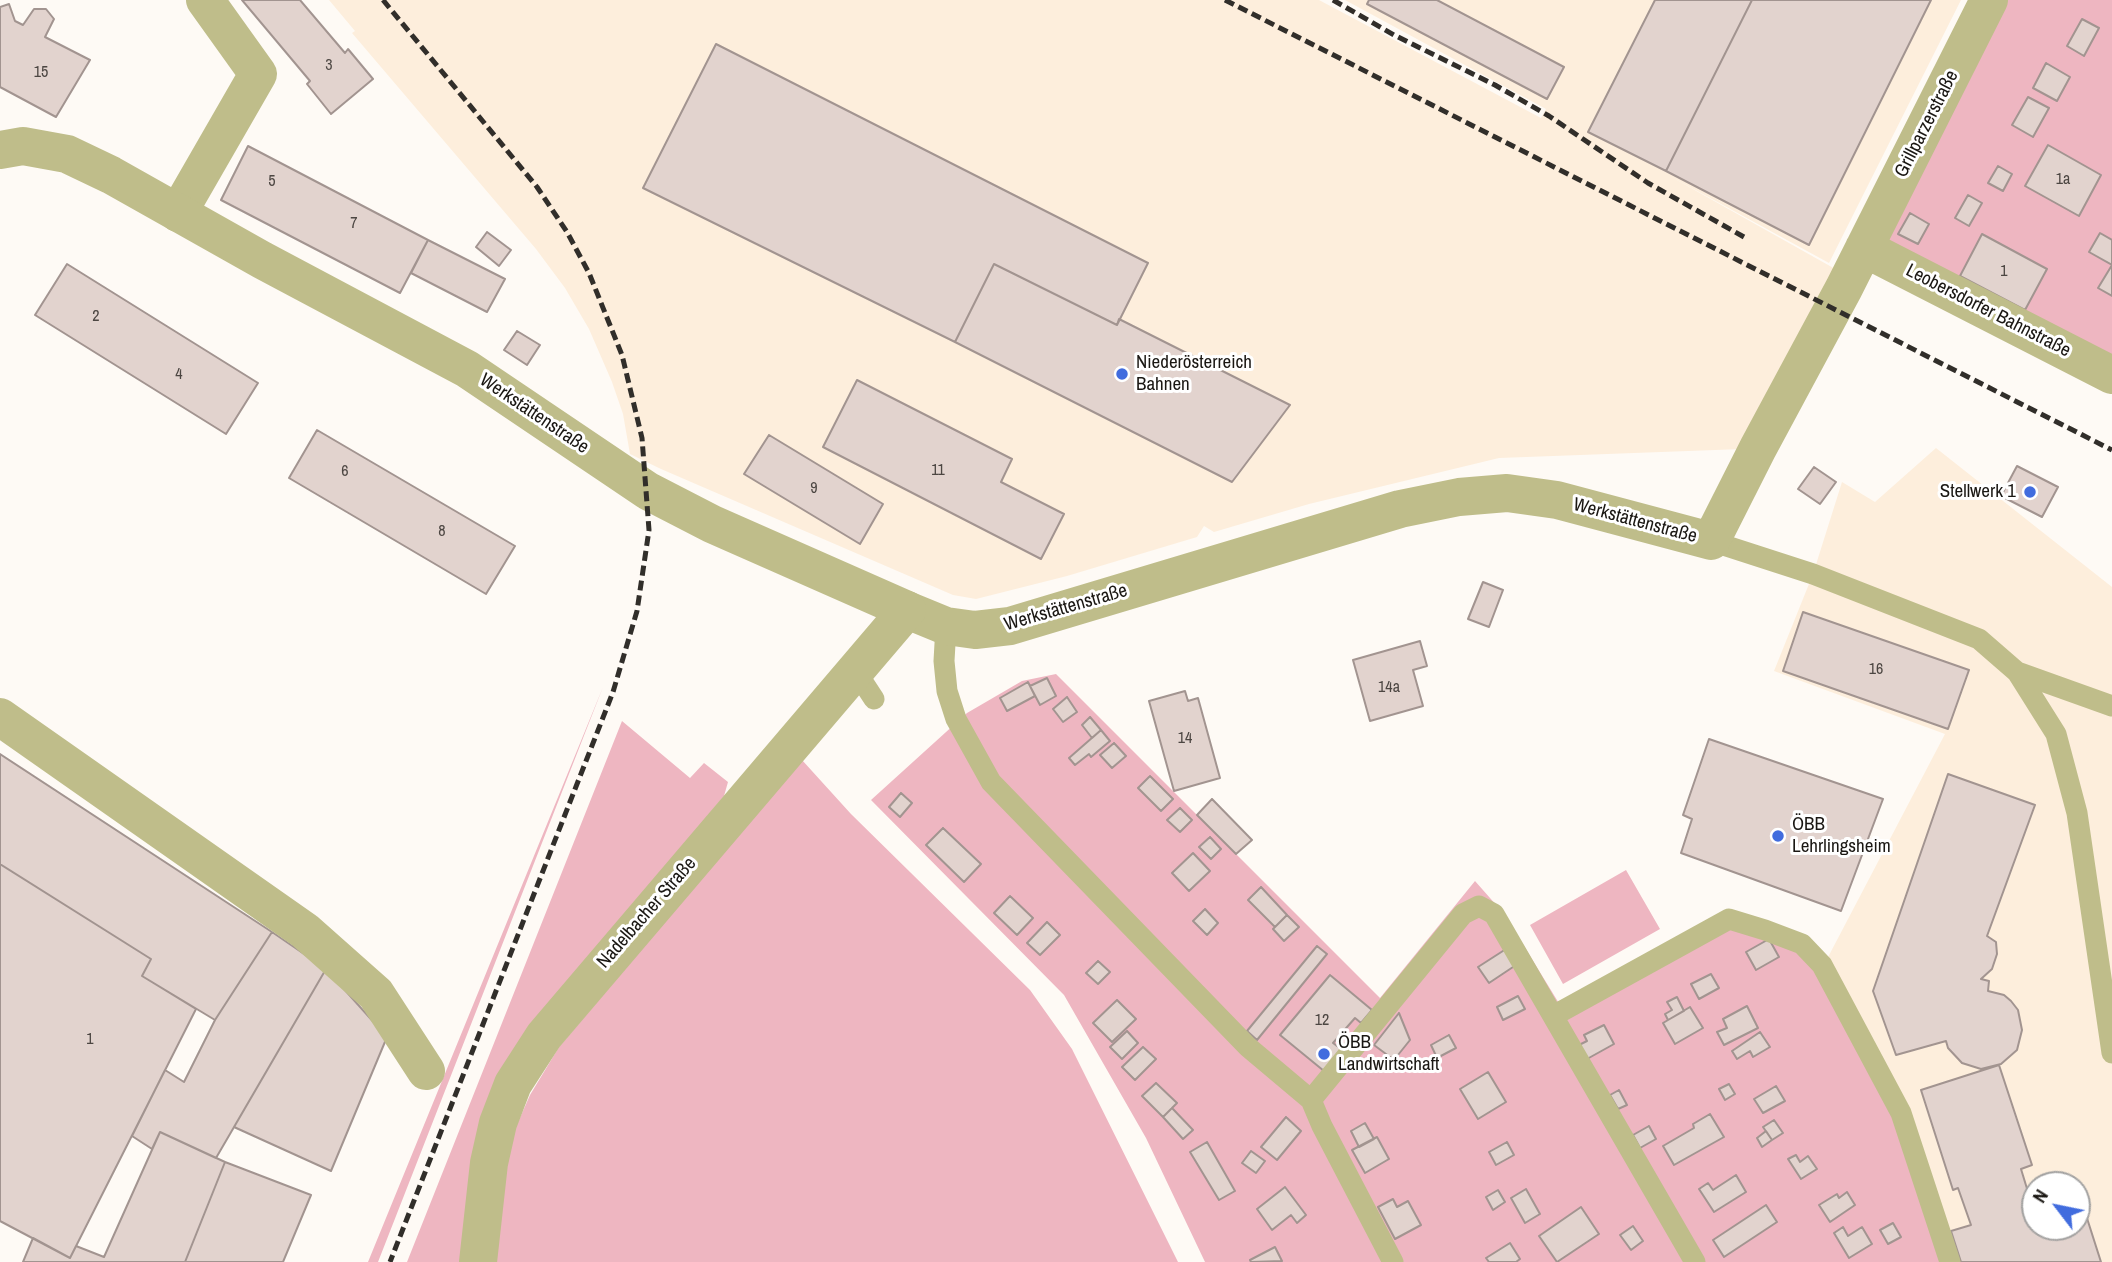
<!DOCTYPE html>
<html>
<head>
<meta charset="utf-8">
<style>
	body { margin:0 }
	#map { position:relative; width:2112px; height:1262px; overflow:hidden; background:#fefaf5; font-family:"Archivo Narrow",sans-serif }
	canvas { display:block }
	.north { position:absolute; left:2021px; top:1171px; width:70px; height:70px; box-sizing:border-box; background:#fff; border:2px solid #a3a2a1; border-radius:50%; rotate:302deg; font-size:19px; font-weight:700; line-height:28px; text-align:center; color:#1a1713 }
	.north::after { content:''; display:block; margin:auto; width:24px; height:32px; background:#416cde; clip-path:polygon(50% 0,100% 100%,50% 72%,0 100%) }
</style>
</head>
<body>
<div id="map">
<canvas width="2112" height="1262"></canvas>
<div class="north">N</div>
</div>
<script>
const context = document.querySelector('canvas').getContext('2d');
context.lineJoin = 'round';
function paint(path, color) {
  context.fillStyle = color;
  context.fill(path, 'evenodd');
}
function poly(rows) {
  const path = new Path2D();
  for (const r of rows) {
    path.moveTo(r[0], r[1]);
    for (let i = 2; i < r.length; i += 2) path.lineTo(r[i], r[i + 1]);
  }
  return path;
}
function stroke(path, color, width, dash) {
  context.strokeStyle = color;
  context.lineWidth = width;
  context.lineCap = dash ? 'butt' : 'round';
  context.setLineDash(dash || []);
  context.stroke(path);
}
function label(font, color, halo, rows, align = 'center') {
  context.font = font + ' "Archivo Narrow",sans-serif';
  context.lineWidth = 6;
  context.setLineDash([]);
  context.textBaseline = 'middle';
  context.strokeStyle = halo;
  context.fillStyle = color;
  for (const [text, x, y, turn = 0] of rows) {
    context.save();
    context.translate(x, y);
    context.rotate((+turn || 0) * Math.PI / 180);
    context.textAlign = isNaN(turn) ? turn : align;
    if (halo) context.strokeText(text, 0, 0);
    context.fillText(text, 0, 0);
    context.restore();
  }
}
paint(poly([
	[329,0,1319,0,1541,118,1546,109,1345,0,1961,0,1829,263,1668,175,1837,270,1742,449,1499,458,1309,504,1214,532,1204,526,1197,537,1067,576,976,599,953,595,661,469,630,454,623,414,612,382,589,329,565,288,536,249,352,33,355,31],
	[1936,448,2112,587,2112,1262,1954,1262,1826,961,1945,734,1774,671,1813,574,1842,482,1875,502],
	[2035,1185,2077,1185,2077,1227,2035,1227]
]), '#fdeedc');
paint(poly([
	[1989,0,2112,0,2112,375,1864,248],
	[1056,674,1380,998,1475,881,1505,915,1560,1005,1730,911,1826,961,1954,1262,1205,1262,1146,1138,1064,995,871,800,967,713,1022,681],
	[603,687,378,1262,368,1262],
	[622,721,690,778,704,763,728,782,724,796,533,1027,463,1262,407,1262],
	[802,760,851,814,1030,990,1072,1049,1178,1262,495,1262,507,1166,515,1129,530,1095,559,1047],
	[1626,870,1660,929,1563,984,1530,925]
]), '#eeb6c1');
const building = poly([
	[242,0,300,0,345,53,348,49,373,79,331,114,307,84,310,81,242,0],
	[1369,0,1437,0,1564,67,1547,99,1367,4,1369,0],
	[1655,0,1752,0,1666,171,1588,132,1655,0],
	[1752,0,1931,0,1809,245,1666,171,1752,0],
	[9,4,15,21,23,25,34,9,46,9,54,19,45,37,90,60,56,117,0,87,0,7,9,4],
	[2082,19,2099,28,2084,56,2067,46,2082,19],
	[716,44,1148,263,1117,325,994,264,955,342,643,188,716,44],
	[2046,63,2070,77,2057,101,2033,88,2046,63],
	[2028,97,2049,108,2033,137,2012,125,2028,97],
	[2048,145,2101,175,2079,216,2025,186,2048,145],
	[248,146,428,240,400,293,221,200,248,146],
	[1998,166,2012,174,2003,191,1988,183,1998,166],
	[1968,195,1982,203,1969,226,1955,218,1968,195],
	[1910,213,1929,224,1918,244,1898,234,1910,213],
	[487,232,511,250,499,266,476,247,487,232],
	[2100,233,2112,240,2112,265,2089,252,2100,233],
	[1982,234,2047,269,2025,310,1960,276,1982,234],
	[428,240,505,279,487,312,411,273,428,240],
	[67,264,258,383,226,434,35,315,67,264],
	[994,264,1117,325,1119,319,1290,405,1232,482,955,342,994,264],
	[2112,265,2112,296,2098,288,2112,265],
	[517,331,540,345,527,365,504,350,517,331],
	[857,380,1012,459,1001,482,1064,514,1041,559,823,447,857,380],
	[317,430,515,546,486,594,289,478,317,430],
	[769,435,883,504,860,544,744,474,769,435],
	[2017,466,2058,487,2042,517,2001,496,2017,466],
	[1814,467,1836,482,1820,504,1798,489,1814,467],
	[1483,582,1503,590,1489,627,1468,619,1483,582],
	[1803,612,1969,670,1948,729,1783,671,1803,612],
	[1420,641,1427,666,1413,670,1423,706,1370,721,1353,660,1420,641],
	[1047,678,1056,696,1040,705,1030,686,1047,678],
	[1028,682,1035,696,1007,711,1000,698,1028,682],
	[1185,691,1188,701,1198,698,1220,778,1174,791,1149,701,1185,691],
	[1067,697,1077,712,1063,722,1053,709,1067,697],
	[1090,717,1101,730,1092,738,1082,725,1090,717],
	[1101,730,1110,741,1091,757,1089,754,1075,765,1069,758,1101,730],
	[1709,739,1883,799,1841,911,1681,853,1692,819,1683,815,1709,739],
	[1114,743,1126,756,1112,768,1100,755,1114,743],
	[0,754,272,932,215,1020,142,976,151,959,0,864,0,754],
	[1948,774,2035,805,1987,936,1996,942,1997,954,1992,969,1981,979,1989,981,1988,991,2004,995,2011,1001,2018,1010,2022,1030,2017,1050,2001,1064,1981,1069,1962,1063,1948,1048,1946,1041,1896,1055,1873,991,1948,774],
	[1150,776,1173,799,1161,811,1138,788,1150,776],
	[901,793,912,803,900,817,889,807,901,793],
	[1212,799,1252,840,1236,854,1197,815,1212,799],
	[1180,808,1192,820,1180,832,1167,820,1180,808],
	[943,828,981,864,964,882,926,845,943,828],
	[1210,837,1221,849,1211,859,1199,847,1210,837],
	[1193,853,1210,871,1189,891,1172,873,1193,853],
	[0,864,151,959,142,976,196,1009,70,1258,0,1221,0,864],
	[1261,887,1287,915,1275,927,1248,900,1261,887],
	[1010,896,1033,918,1017,935,994,913,1010,896],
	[1205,909,1218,923,1207,935,1193,921,1205,909],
	[1287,915,1299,927,1284,941,1273,929,1287,915],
	[1047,922,1060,935,1040,955,1027,943,1047,922],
	[272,932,326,969,216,1158,160,1132,152,1149,132,1136,165,1070,184,1082,215,1020,272,932],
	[1769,939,1779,957,1756,970,1746,952,1769,939],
	[1317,946,1327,954,1257,1040,1247,1031,1317,946],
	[1506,949,1516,965,1489,983,1478,967,1506,949],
	[1098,961,1110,972,1098,984,1086,973,1098,961],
	[326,969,387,1037,331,1171,234,1127,326,969],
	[1711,974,1719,988,1699,999,1691,984,1711,974],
	[1330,975,1372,1010,1361,1023,1355,1018,1333,1043,1341,1049,1324,1071,1280,1035,1330,975],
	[1518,996,1525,1009,1503,1020,1497,1007,1518,996],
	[1677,997,1684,1011,1668,1020,1665,1014,1672,1010,1667,1002,1677,997],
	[1117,1000,1136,1019,1112,1042,1093,1023,1117,1000],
	[1747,1006,1758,1028,1724,1045,1717,1032,1727,1028,1723,1019,1747,1006],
	[1690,1007,1703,1028,1675,1044,1663,1023,1690,1007],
	[1399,1013,1410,1040,1394,1060,1374,1045,1399,1013],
	[1604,1025,1614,1044,1587,1059,1579,1045,1587,1041,1584,1035,1604,1025],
	[1127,1031,1138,1043,1122,1059,1110,1047,1127,1031],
	[1760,1032,1770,1047,1753,1057,1750,1051,1737,1059,1732,1051,1760,1032],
	[1449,1035,1456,1048,1437,1058,1431,1045,1449,1035],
	[1143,1047,1156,1059,1135,1080,1122,1067,1143,1047],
	[1999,1065,2032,1165,2021,1169,2032,1205,2035,1204,2035,1227,2077,1227,2078,1190,2101,1262,1961,1262,1951,1231,1971,1225,1958,1188,1953,1190,1921,1090,1999,1065],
	[1488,1072,1506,1102,1478,1119,1460,1089,1488,1072],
	[1156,1083,1177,1103,1163,1117,1142,1096,1156,1083],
	[1729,1084,1735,1094,1725,1100,1719,1089,1729,1084],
	[1776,1086,1785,1101,1763,1113,1754,1099,1776,1086],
	[1619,1090,1627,1105,1618,1109,1610,1095,1619,1090],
	[1172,1108,1193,1130,1183,1139,1163,1117,1172,1108],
	[1710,1114,1724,1137,1674,1165,1663,1146,1694,1128,1693,1124,1710,1114],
	[1286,1117,1301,1131,1277,1160,1261,1147,1286,1117],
	[1774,1120,1783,1133,1772,1140,1763,1127,1774,1120],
	[1365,1123,1374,1139,1359,1147,1351,1131,1365,1123],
	[1649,1126,1656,1139,1640,1148,1633,1135,1649,1126],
	[1766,1131,1772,1140,1762,1147,1757,1138,1766,1131],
	[160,1132,225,1162,185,1262,23,1262,33,1238,70,1258,76,1246,104,1257,160,1132],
	[1377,1137,1389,1159,1365,1173,1352,1150,1377,1137],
	[1207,1142,1235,1191,1219,1200,1190,1152,1207,1142],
	[1507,1142,1514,1155,1496,1165,1489,1152,1507,1142],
	[1251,1151,1265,1161,1256,1173,1242,1163,1251,1151],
	[1796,1155,1800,1162,1808,1156,1817,1169,1801,1179,1788,1159,1796,1155],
	[225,1162,311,1195,283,1262,185,1262,225,1162],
	[1736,1175,1746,1192,1714,1212,1699,1189,1708,1183,1713,1190,1736,1175],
	[1285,1187,1306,1215,1297,1223,1291,1215,1272,1230,1257,1209,1285,1187],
	[1526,1189,1540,1214,1525,1223,1511,1198,1526,1189],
	[1498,1190,1505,1202,1493,1210,1486,1197,1498,1190],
	[1847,1192,1855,1205,1830,1222,1819,1205,1837,1194,1839,1198,1847,1192],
	[1393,1199,1397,1207,1408,1201,1421,1225,1395,1239,1378,1207,1393,1199],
	[1766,1205,1777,1222,1724,1257,1713,1240,1766,1205],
	[1581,1207,1599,1234,1557,1262,1539,1236,1581,1207],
	[1893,1223,1901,1237,1888,1244,1880,1230,1893,1223],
	[1633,1226,1643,1241,1631,1250,1620,1235,1633,1226],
	[1843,1227,1848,1236,1862,1227,1872,1244,1849,1258,1834,1233,1843,1227],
	[1510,1243,1520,1259,1516,1262,1489,1262,1486,1258,1510,1243],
	[1275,1247,1282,1261,1251,1262,1250,1260,1275,1247]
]);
paint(building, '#e2d3ce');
stroke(building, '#a29490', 2);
stroke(poly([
	[1711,541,1813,574,1979,639,2017,672,2056,734,2077,813,2112,1053],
	[946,626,944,661,947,691,956,719,991,782,1248,1047,1311,1100,1322,1126,1393,1262],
	[855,670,874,699],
	[2017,672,2112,706],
	[1553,1016,1729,919,1765,930,1802,944,1822,965,1901,1113,1950,1262],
	[1311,1100,1463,914,1479,906,1494,914,1695,1262]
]), '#bfbd8a', 21);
stroke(poly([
	[178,213,258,74,205,0],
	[1864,248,2112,375],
	[907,610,946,626,975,630,1010,626,1400,509,1459,497,1507,493,1557,500,1711,541,1758,448,1844,288,1989,0],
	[0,717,305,931,376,994,426,1071]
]), '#bfbd8a', 38);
stroke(poly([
	[0,150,23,146,67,154,111,175,262,260,467,369,648,491,712,524,907,610,544,1036,513,1084,498,1123,489,1163,478,1262]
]), '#bfbd8a', 38);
stroke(poly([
	[383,0,537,187,567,232,589,273,622,355,642,438,649,530,637,611,613,692,390,1262],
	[1225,0,2112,450],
	[1333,0,1394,35,1495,85,1549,116,1648,183,1744,237]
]), '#312e2a', 5, [10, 5]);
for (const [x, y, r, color] of [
	[1122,374,7,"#416cde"],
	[2030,492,7,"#416cde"],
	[1778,836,7,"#416cde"],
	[1324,1054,7,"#416cde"]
]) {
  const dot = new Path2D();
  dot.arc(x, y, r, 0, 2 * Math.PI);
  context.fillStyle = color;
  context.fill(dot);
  stroke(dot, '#fff', 2.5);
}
label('16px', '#4c4642', null, [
	["3",329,66],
	["15",41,73],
	["1a",2063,180],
	["5",272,182],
	["7",354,224],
	["1",2004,272],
	["2",96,317],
	["4",179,375],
	["11",938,471],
	["6",345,472],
	["9",814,489],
	["8",442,532],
	["16",1876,670],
	["14a",1389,688],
	["14",1185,739],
	["12",1322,1021],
	["1",90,1040]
]);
label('19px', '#1a1713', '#fff', [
	["Grillparzerstraße",1927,124,-63],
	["Leobersdorfer Bahnstraße",1988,311,27],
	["Werkstättenstraße",534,414,34],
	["Werkstättenstraße",1635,521,15],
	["Werkstättenstraße",1066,608,-16],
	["Nadelbacher Straße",647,913,-49]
]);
label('19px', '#1a1713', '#fff', [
	["Niederösterreich",1136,363],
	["Bahnen",1136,385],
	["Stellwerk 1",2016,492,"right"],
	["ÖBB",1792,825],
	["Lehrlingsheim",1792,847],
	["ÖBB",1338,1043],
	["Landwirtschaft",1338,1065]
], 'left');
</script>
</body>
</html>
